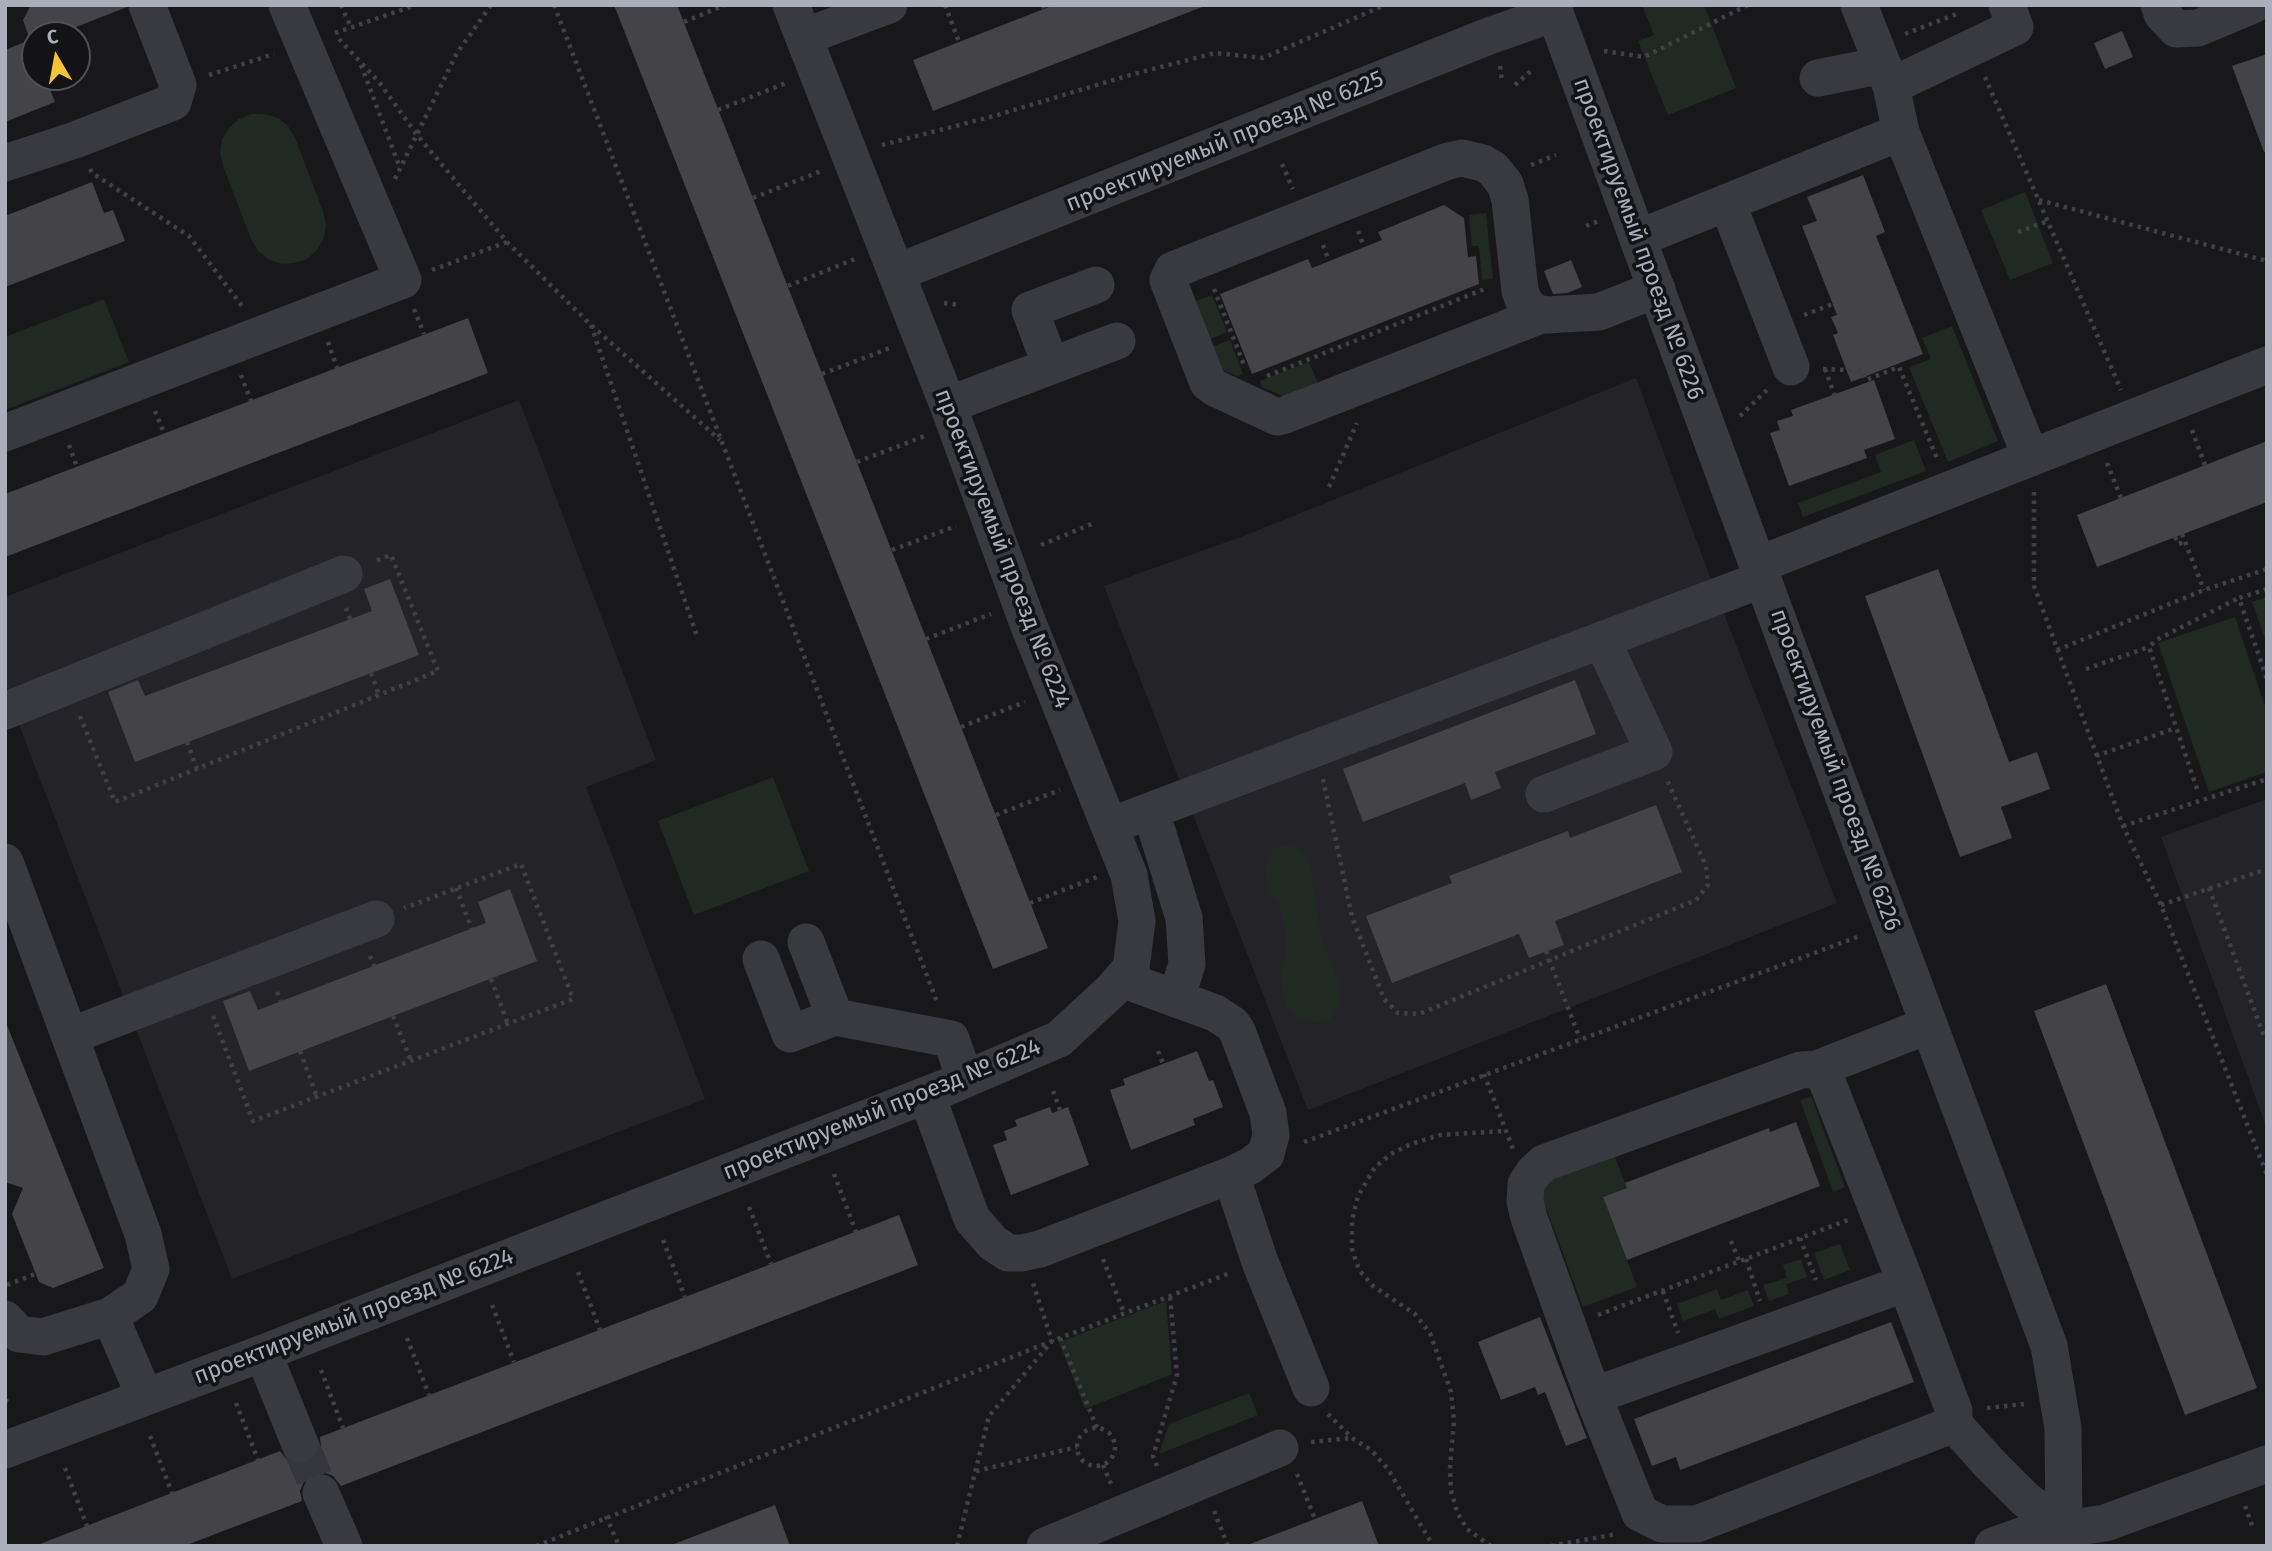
<!DOCTYPE html>
<html>
<head>
<meta charset="utf-8">
<style>
	body { margin:0 }
	#map { position:relative; width:2272px; height:1551px; overflow:hidden; background:#18181b; font-family:"Fira Sans",sans-serif }
	canvas { display:block }
	.frame { position:absolute; inset:0; border:7px solid #aaaeba; pointer-events:none }
	.north { position:absolute; left:21px; top:21px; width:70px; height:70px; box-sizing:border-box; background:#131316; border:2px solid #4f5158; border-radius:50%; rotate:350deg; font-size:19px; font-weight:700; line-height:28px; text-align:center; color:#aaaeba }
	.north::after { content:''; display:block; margin:auto; width:24px; height:32px; background:#f5c436; clip-path:polygon(50% 0,100% 100%,50% 72%,0 100%) }
</style>
</head>
<body>
<div id="map">
<canvas width="2272" height="1551"></canvas>
<div class="frame"></div>
<div class="north">С</div>
</div>
<script>
const context = document.querySelector('canvas').getContext('2d');
context.lineJoin = 'round';
function paint(path, color) {
  context.fillStyle = color;
  context.fill(path, 'evenodd');
}
function poly(rows) {
  const path = new Path2D();
  for (const r of rows) {
    if (r.length === 3) {
      path.moveTo(r[0] + r[2], r[1]);
      path.arc(r[0], r[1], r[2], 0, 2 * Math.PI);
      continue;
    }
    path.moveTo(r[0], r[1]);
    for (let i = 2; i < r.length; i += 2) path.lineTo(r[i], r[i + 1]);
  }
  return path;
}
function stroke(path, color, width, dash) {
  context.strokeStyle = color;
  context.lineWidth = width;
  context.lineCap = dash ? 'butt' : 'round';
  context.setLineDash(dash || []);
  context.stroke(path);
}
function label(font, color, halo, rows, align = 'center') {
  context.font = font + ' "Fira Sans",sans-serif';
  context.lineWidth = 7;
  context.setLineDash([]);
  context.textBaseline = 'middle';
  context.strokeStyle = halo;
  context.fillStyle = color;
  for (const [text, x, y, turn = 0] of rows) {
    context.save();
    context.translate(x, y);
    context.rotate((+turn || 0) * Math.PI / 180);
    context.textAlign = isNaN(turn) ? turn : align;
    if (halo) context.strokeText(text, 0, 0);
    context.fillText(text, 0, 0);
    context.restore();
  }
}
paint(poly([
	[1636,378,1717,596,1837,903,1308,1110,1104,586,1246,535],
	[519,400,656,760,586,787,705,1099,232,1279,5,688,5,597],
	[2267,799,2267,1129,2161,837]
]), '#242428');
paint(poly([
	[1642,5,1704,5,1736,88,1668,115,1638,41,1654,35],
	[251,114,265,114,278,118,288,126,295,138,323,211,326,225,324,238,317,250,307,259,295,263,281,264,268,259,258,251,251,239,223,166,220,153,222,139,229,128,239,119],
	[2025,192,2053,263,2010,280,1981,210],
	[1486,213,1493,279,1482,280,1479,246,1472,246,1469,215],
	[1212,295,1227,332,1206,341,1191,303],
	[104,299,129,362,5,410,5,337],
	[1952,326,1998,441,1948,462,1909,367,1931,359,1922,338],
	[1230,340,1243,374,1237,376,1216,367,1209,348],
	[1309,362,1318,383,1284,397,1262,387,1260,381],
	[1914,440,1926,471,1803,517,1798,503,1881,472,1875,455],
	[2267,597,2267,644,2252,602],
	[2235,617,2267,712,2267,772,2209,792,2158,643],
	[773,777,809,871,694,915,658,821],
	[1289,844,1298,848,1309,858,1322,941,1339,984,1341,1003,1329,1021,1311,1022,1295,1018,1285,1005,1280,974,1286,951,1287,931,1278,904,1268,891,1265,865,1269,854,1276,848],
	[1811,1096,1845,1187,1833,1192,1800,1100],
	[1615,1157,1627,1188,1603,1197,1637,1287,1583,1307,1542,1197,1544,1188,1549,1181],
	[1840,1244,1850,1270,1824,1280,1814,1253],
	[1801,1259,1807,1277,1786,1284,1789,1294,1769,1301,1763,1285,1787,1278,1783,1265],
	[1717,1289,1721,1300,1748,1290,1754,1306,1719,1319,1715,1309,1683,1321,1677,1304],
	[1166,1301,1172,1374,1085,1409,1059,1342],
	[1249,1393,1258,1415,1159,1454,1169,1424]
]), '#202922');
paint(poly([
	[31,5,127,5,127,7,66,31,67,35,35,35,35,77,45,77,55,102,5,122,5,50,30,40,23,20],
	[614,5,677,5,1048,948,993,969],
	[1054,5,1201,5,1202,7,933,111,913,60],
	[2122,31,2133,57,2105,69,2094,43],
	[2267,54,2267,151,2264,152,2232,66],
	[1863,175,1885,232,1876,236,1923,354,1851,382,1833,335,1838,333,1831,317,1837,315,1802,226,1817,221,1807,197],
	[92,182,104,213,113,210,125,241,5,287,5,216],
	[1444,205,1464,218,1468,257,1476,256,1479,284,1252,374,1220,294,1308,259,1312,268,1382,240,1378,232],
	[1571,260,1582,287,1567,293,1553,294,1544,271],
	[468,318,488,373,5,557,5,494],
	[1874,380,1895,439,1864,450,1867,458,1789,486,1770,433,1780,430,1777,421,1793,416,1791,410],
	[2267,441,2267,502,2097,567,2077,515],
	[1938,569,2009,762,2037,752,2050,789,2001,807,2012,838,1960,857,1865,596],
	[390,579,419,655,135,762,108,692,138,680,145,696,372,611,364,589],
	[1575,680,1596,734,1495,772,1501,788,1471,800,1465,783,1363,822,1343,769],
	[1656,805,1682,872,1555,921,1564,945,1529,958,1519,934,1392,983,1366,916,1452,883,1449,876,1568,831,1570,838],
	[510,889,537,961,249,1071,223,1001,250,991,258,1010,486,923,478,902],
	[2106,984,2257,1388,2185,1415,2034,1011],
	[5,1020,104,1268,53,1288,39,1282,12,1214,23,1188,5,1182],
	[1197,1051,1209,1081,1213,1080,1223,1107,1193,1119,1195,1125,1131,1150,1110,1090,1125,1085,1123,1079],
	[1050,1107,1052,1113,1068,1107,1089,1165,1011,1195,993,1145,1007,1140,1004,1131,1017,1126,1015,1120],
	[1796,1122,1820,1186,1627,1260,1603,1197,1627,1188,1625,1183,1769,1128,1770,1132],
	[899,1215,918,1265,341,1486,333,1476,323,1472,313,1474,304,1481,300,1491,302,1501,184,1546,40,1546,40,1544,280,1451,288,1461,296,1465,307,1464,317,1456,321,1446,320,1437],
	[1540,1317,1587,1438,1566,1446,1545,1392,1538,1395,1535,1387,1501,1400,1478,1342],
	[1891,1322,1914,1382,1680,1470,1676,1457,1652,1466,1634,1419],
	[1362,1501,1379,1546,1251,1546,1250,1544],
	[775,1505,790,1546,675,1546,674,1544]
]), '#434348');
stroke(poly([
	[300,1444,321,1493]
]), '#35363b', 37, [37, 18]);
stroke(poly([
	[341,5,351,28],
	[554,5,937,1002],
	[945,5,959,42],
	[1043,5,1044,9],
	[684,22,725,5],
	[335,33,416,5],
	[1905,34,1959,13],
	[339,39,379,82,417,135,507,242,591,325,720,440],
	[1604,51,1644,57,1748,5],
	[361,65,400,168],
	[1500,66,1502,81],
	[209,75,274,54],
	[1985,77,2121,390],
	[1515,85,1533,69],
	[718,110,786,83],
	[882,145,994,116,1130,75,1215,53,1263,58,1385,5],
	[1282,164,1293,189],
	[1531,165,1556,155],
	[90,169,92,173,189,236,242,306],
	[395,179,457,53,491,5],
	[753,198,821,171],
	[2039,200,2267,261],
	[1586,226,1599,221],
	[1358,231,1364,247],
	[2018,232,2048,221],
	[1323,245,1329,261],
	[432,270,507,242],
	[788,286,855,259],
	[1214,289,1244,365],
	[944,303,960,305],
	[414,309,424,334],
	[1804,315,1833,304],
	[591,325,698,639],
	[328,342,337,368],
	[1823,369,1862,371,1866,380,1899,367,1938,461],
	[1825,369,1836,399],
	[822,374,890,348],
	[241,375,251,401],
	[1267,376,1487,288],
	[155,411,164,433],
	[1740,416,1767,390],
	[2192,430,2205,465],
	[69,445,77,467],
	[857,462,925,436],
	[2107,463,2121,498],
	[1329,487,1357,423],
	[2034,492,2034,586,2123,826,2161,905,2267,1175],
	[2182,534,2204,590],
	[2175,537,2178,544,2185,542],
	[1041,545,1094,523],
	[892,550,956,526],
	[2267,589,2239,598,2267,679],
	[346,608,350,619],
	[926,639,991,614],
	[2057,650,2204,590,2267,569],
	[2086,669,2149,647],
	[371,673,379,695],
	[80,716,115,802,438,671,391,555,373,562],
	[961,727,1025,702],
	[187,742,197,769],
	[2096,756,2176,728],
	[1323,779,1352,917,1384,999,1398,1013,1419,1014,1696,900,1708,885,1706,866,1667,780],
	[2197,789,2149,647,2156,640,2239,598],
	[996,815,1060,790],
	[2123,826,2267,779],
	[456,888,472,929],
	[2209,888,2265,1039,2267,1038],
	[1030,903,1097,877],
	[2161,905,2267,869],
	[1546,951,1580,1039],
	[370,956,374,966],
	[491,979,508,1024],
	[277,992,281,1002],
	[213,1016,253,1121,573,999,521,864,404,908],
	[393,1016,411,1061],
	[300,1051,317,1097],
	[1158,1051,1165,1069],
	[1484,1074,1513,1149],
	[1053,1091,1060,1110],
	[1304,1142,1860,936],
	[834,1174,856,1232],
	[749,1207,771,1264],
	[1800,1238,1816,1280],
	[663,1240,685,1297],
	[1731,1241,1739,1261],
	[1103,1259,1124,1313],
	[1746,1259,1760,1301],
	[578,1272,600,1330],
	[7,1285,35,1274],
	[1663,1291,1678,1333],
	[492,1305,514,1362],
	[1598,1315,1848,1220],
	[407,1338,429,1395],
	[1060,1338,1097,1428],
	[321,1370,343,1428],
	[5,1400,10,1403],
	[236,1403,258,1460],
	[1987,1408,2024,1404],
	[1328,1414,1352,1438,1371,1450,1388,1469,1433,1546],
	[1096,1447,19],
	[150,1436,172,1493],
	[1311,1442,1351,1438],
	[1103,1465,1111,1484],
	[1157,1466,1153,1456,1177,1375,1170,1296],
	[65,1468,87,1526],
	[976,1471,1077,1447],
	[1297,1474,1315,1519],
	[2245,1506,2253,1528],
	[1214,1511,1228,1546],
	[606,1516,619,1546],
	[536,1546,1060,1338,1230,1273],
	[957,1546,989,1416,1052,1341,1033,1283],
	[1491,1546,1467,1529,1457,1512,1451,1490,1450,1468,1454,1421,1451,1392,1430,1333,1415,1314,1373,1286,1359,1270,1352,1249,1352,1221,1358,1196,1375,1167,1391,1154,1411,1144,1440,1135,1506,1131],
	[1551,1546,1617,1534]
]), '#3f4147', 4.5, [3.5, 5]);
stroke(poly([
	[1554,5,1555,13,1787,645,2049,1346,2063,1428,2064,1527,2061,1546],
	[1859,5,1891,86,1901,132,2031,458],
	[2159,5,2162,14,2176,29,2198,28,2253,5],
	[804,37,889,5],
	[1818,78,1883,65],
	[1891,86,2015,27,2007,5],
	[5,163,75,140,173,102,178,85,147,5],
	[1727,202,1791,367],
	[1639,238,1901,132],
	[896,273,1489,36,1555,13],
	[1541,315,1285,415,1277,417,1215,388,1208,383,1168,280,1173,270,1448,161,1462,158,1483,163,1493,169,1505,184,1510,200,1520,291,1524,302,1534,312,1547,315,1599,312,1657,289],
	[1051,366,1030,310,1096,285],
	[948,405,1117,341],
	[5,433,403,280,287,5],
	[1758,565,2267,365],
	[5,711,344,574],
	[1544,794,1654,752,1602,640],
	[1110,826,1763,579],
	[1157,831,1184,918,1187,964,1176,999],
	[5,862,143,1234,151,1269,140,1296,110,1316,43,1337,19,1334,5,1319],
	[806,942,835,1017],
	[761,959,790,1034,835,1017,951,1039,965,1079],
	[70,1036,376,919],
	[1817,1069,1929,1025],
	[927,1096,972,1219,993,1243,1008,1253,1022,1253,1040,1249,1231,1175,1250,1166,1266,1154,1271,1135,1268,1113,1237,1031,1232,1024,1215,1013,1122,979],
	[1231,1175,1260,1262,1311,1388],
	[110,1316,145,1397],
	[263,1353,300,1444],
	[1593,1396,1906,1283],
	[1954,1424,1954,1411,1906,1283,1826,1079,1817,1069,1801,1070,1544,1163,1534,1172,1526,1184,1525,1201,1529,1218,1593,1396,1640,1513,1662,1524,1697,1524,1954,1424,1989,1463,2026,1500,2064,1527],
	[5,1450,263,1353,952,1085,1059,1039,1112,990,1131,968,1137,921,1129,875,1027,621,948,405,791,5],
	[321,1493,344,1546],
	[1045,1546,1280,1448],
	[1993,1546,2024,1535,2105,1523,2267,1464]
]), '#393a40', 37);
label('23px', '#aaaeba', '#131316', [
	["проектируемый проезд № 6225",1225,142,-22],
	["проектируемый проезд № 6226",1638,239,70],
	["проектируемый проезд № 6224",1002,549,69],
	["проектируемый проезд № 6226",1835,770,70],
	["проектируемый проезд № 6224",882,1110,-22],
	["проектируемый проезд № 6224",354,1317,-21]
]);
</script>
</body>
</html>
